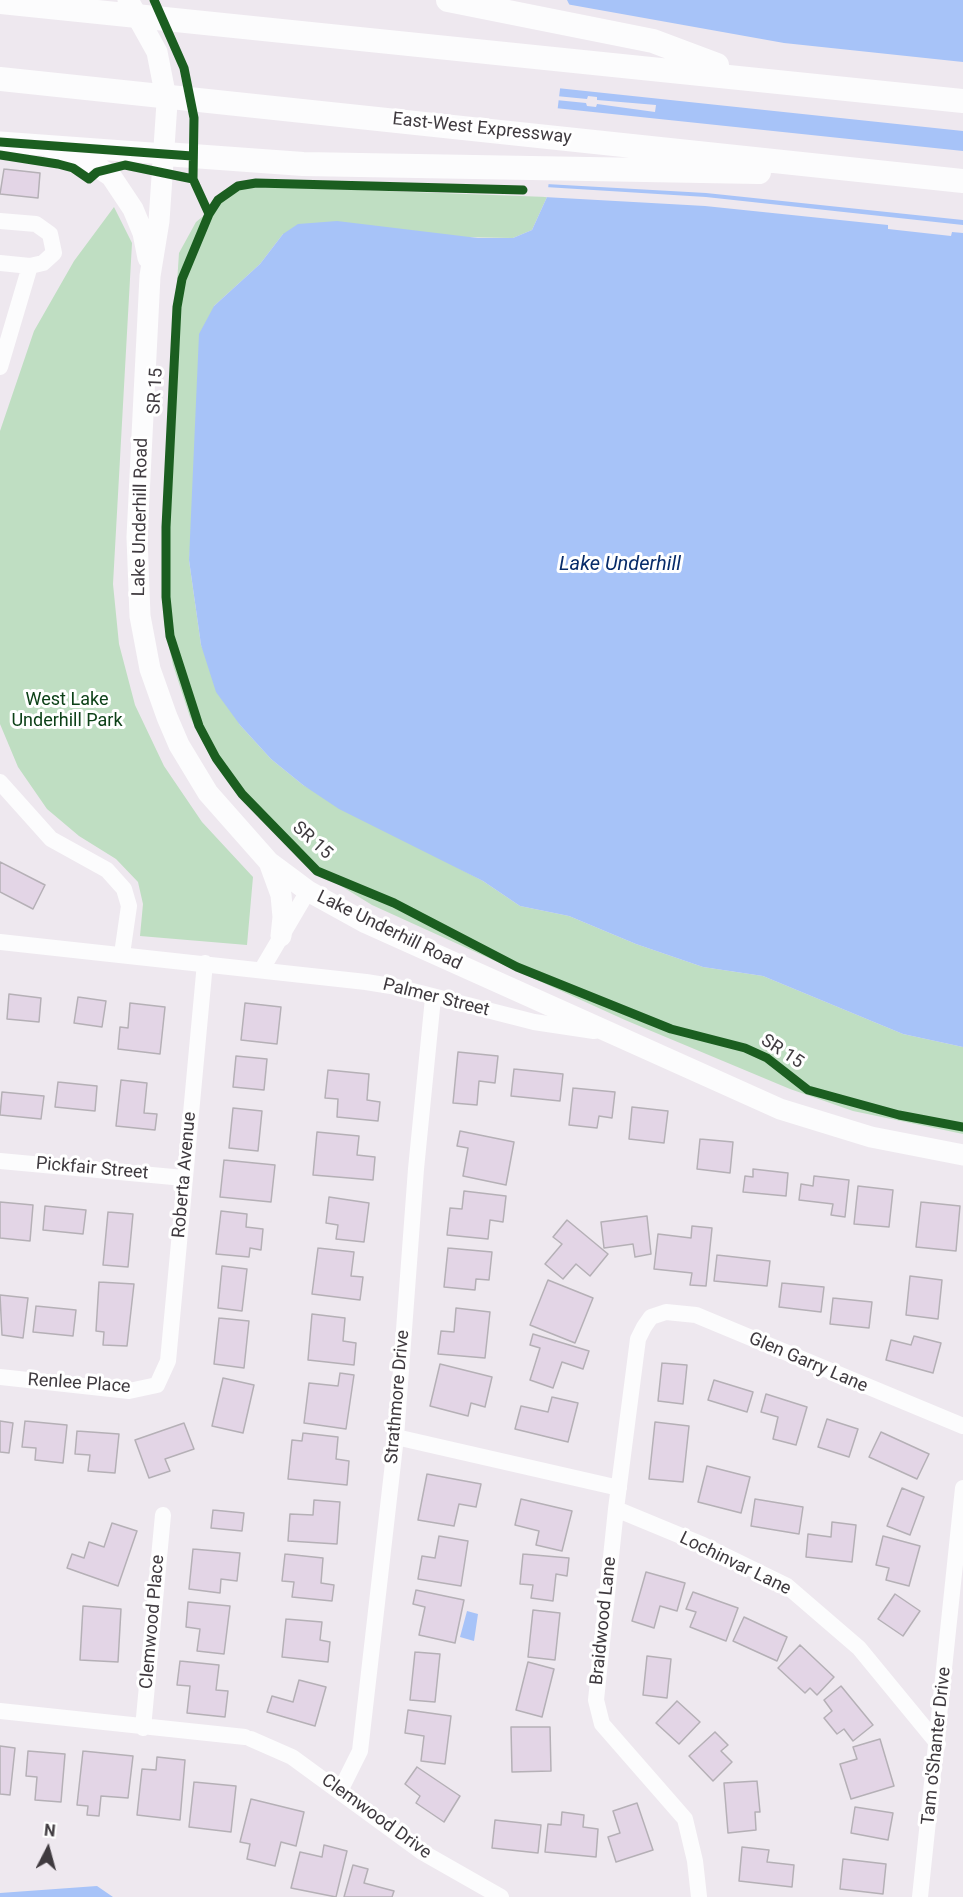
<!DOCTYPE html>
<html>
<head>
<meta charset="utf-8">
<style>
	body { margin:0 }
	#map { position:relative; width:963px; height:1897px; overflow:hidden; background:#eee8ef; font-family:Roboto,sans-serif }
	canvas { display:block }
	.north { position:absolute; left:18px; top:1819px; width:60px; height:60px; -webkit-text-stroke:4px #fff; paint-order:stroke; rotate:6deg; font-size:16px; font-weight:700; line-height:24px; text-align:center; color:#3f3a3f }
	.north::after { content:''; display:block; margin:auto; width:21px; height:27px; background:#3f3a3f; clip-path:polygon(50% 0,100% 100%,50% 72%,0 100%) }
</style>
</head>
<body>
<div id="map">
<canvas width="963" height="1897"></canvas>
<div class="north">N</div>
</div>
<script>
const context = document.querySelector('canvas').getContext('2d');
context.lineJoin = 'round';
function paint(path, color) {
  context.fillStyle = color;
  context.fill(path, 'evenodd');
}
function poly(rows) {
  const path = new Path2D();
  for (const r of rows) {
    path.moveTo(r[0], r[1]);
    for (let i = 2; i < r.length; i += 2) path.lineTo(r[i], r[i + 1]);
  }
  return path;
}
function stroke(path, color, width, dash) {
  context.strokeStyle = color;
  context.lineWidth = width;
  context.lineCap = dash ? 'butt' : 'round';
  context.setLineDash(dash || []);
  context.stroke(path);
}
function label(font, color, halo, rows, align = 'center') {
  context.font = font + ' Roboto,sans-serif';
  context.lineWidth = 6;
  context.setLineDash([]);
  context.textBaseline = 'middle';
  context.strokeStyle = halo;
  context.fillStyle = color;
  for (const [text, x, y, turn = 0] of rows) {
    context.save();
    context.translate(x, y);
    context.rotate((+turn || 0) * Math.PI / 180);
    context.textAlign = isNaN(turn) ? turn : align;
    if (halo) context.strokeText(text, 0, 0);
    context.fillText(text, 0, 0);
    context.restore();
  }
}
paint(poly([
	[250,186,547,197,532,230,513,238,283,234,260,264,214,306,189,560,201,645,240,725,271,759,303,785,483,881,520,906,569,916,636,944,703,967,763,976,903,1034,963,1047,963,1134,853,1111,790,1089,625,1020,372,905,310,867,238,793,211,758,190,717,173,665,164,624,162,573,166,449,179,253,196,222,231,193],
	[114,207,132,243,113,584,119,644,135,705,164,766,202,822,253,877,247,945,140,936,143,904,138,882,116,859,79,836,47,809,18,767,0,724,0,431,34,331,74,261]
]), '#bfdec2');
paint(poly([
	[567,0,963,0,963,1047,903,1034,763,976,703,967,636,944,569,916,520,906,483,881,339,809,303,785,271,759,240,725,216,692,201,645,189,560,199,334,214,306,260,264,283,234,298,224,337,221,478,238,513,238,532,230,547,197,570,6],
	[467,1611,478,1614,474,1641,460,1637],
	[97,1886,113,1897,0,1897,0,1893]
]), '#a7c3f8');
paint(poly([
	[566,4,784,43,963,62,963,131,557,88],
	[556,96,587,99,588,96,597,97,597,100,656,105,655,112,597,104,596,107,587,106,586,103,556,100],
	[555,108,963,151,963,220,706,193,546,184],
	[545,187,706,197,963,225,963,233,952,232,951,236,888,229,888,225,705,206,544,197]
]), '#eee8ef');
const building = poly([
	[4,169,40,173,38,198,0,194,4,169],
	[0,862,45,885,33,909,0,892,0,862],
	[9,994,41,998,39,1022,7,1019,9,994],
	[78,997,106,1001,102,1027,74,1023,78,997],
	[130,1003,165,1007,160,1054,118,1049,120,1027,128,1028,130,1003],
	[245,1003,281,1007,277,1044,241,1040,245,1003],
	[458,1052,498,1056,495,1083,479,1081,477,1105,453,1103,458,1052],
	[236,1056,267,1059,264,1090,233,1087,236,1056],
	[514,1069,563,1074,560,1101,511,1096,514,1069],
	[328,1070,369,1074,367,1100,380,1102,378,1121,337,1117,338,1099,325,1098,328,1070],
	[121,1080,147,1083,144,1113,157,1114,155,1130,116,1126,121,1080],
	[58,1082,97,1086,95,1111,55,1107,58,1082],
	[573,1088,615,1092,612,1118,599,1116,597,1128,569,1125,573,1088],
	[2,1092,44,1096,41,1119,0,1115,2,1092],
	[632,1107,668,1111,664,1143,629,1139,632,1107],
	[233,1108,262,1111,258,1151,229,1148,233,1108],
	[460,1131,514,1142,506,1185,463,1176,468,1148,457,1146,460,1131],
	[317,1132,359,1136,357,1155,375,1157,373,1180,313,1175,317,1132],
	[700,1139,733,1142,730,1173,697,1169,700,1139],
	[224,1160,275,1165,271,1202,220,1197,224,1160],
	[753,1169,788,1173,786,1196,743,1192,745,1176,753,1177,753,1169],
	[814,1176,849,1180,845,1217,831,1215,833,1204,799,1200,801,1184,813,1186,814,1176],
	[858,1186,893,1190,889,1227,854,1224,858,1186],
	[464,1191,506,1196,503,1222,490,1220,488,1239,447,1235,450,1208,462,1209,464,1191],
	[329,1197,369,1203,364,1242,336,1239,338,1225,326,1223,329,1197],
	[0,1202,33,1205,30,1241,0,1238,0,1202],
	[921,1202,960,1206,956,1251,916,1247,921,1202],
	[45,1206,86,1210,83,1234,43,1230,45,1206],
	[221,1211,247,1214,246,1227,263,1229,261,1250,250,1248,249,1257,216,1254,221,1211],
	[108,1212,133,1214,128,1267,103,1265,108,1212],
	[647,1216,651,1254,635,1257,633,1244,604,1248,601,1222,647,1216],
	[567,1220,608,1254,590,1276,576,1264,563,1279,545,1264,562,1244,553,1237,567,1220],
	[692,1226,712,1228,706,1286,690,1285,692,1273,654,1269,658,1234,691,1238,692,1226],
	[318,1248,354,1252,351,1276,363,1277,360,1300,312,1294,318,1248],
	[448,1248,492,1252,489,1280,476,1279,475,1290,444,1287,448,1248],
	[717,1255,770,1261,767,1286,714,1281,717,1255],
	[222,1266,247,1269,242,1311,218,1308,222,1266],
	[910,1276,942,1280,938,1319,906,1315,910,1276],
	[548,1280,593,1298,575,1343,530,1325,548,1280],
	[99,1282,134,1284,127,1346,103,1345,104,1332,96,1331,99,1282],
	[782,1283,824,1287,821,1312,779,1307,782,1283],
	[0,1295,28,1298,23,1338,2,1335,0,1295],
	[833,1298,872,1302,869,1328,830,1324,833,1298],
	[36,1306,76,1310,73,1336,33,1332,36,1306],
	[456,1308,490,1312,485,1358,438,1354,441,1331,454,1332,456,1308],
	[312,1314,345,1318,343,1341,356,1343,354,1365,308,1360,312,1314],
	[219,1318,249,1321,244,1368,214,1364,219,1318],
	[533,1334,589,1351,583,1369,562,1362,553,1388,530,1380,540,1348,530,1345,533,1334],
	[914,1336,941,1343,933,1373,886,1360,891,1340,911,1345,914,1336],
	[662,1363,687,1365,683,1404,658,1401,662,1363],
	[440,1364,492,1377,485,1407,471,1403,468,1416,430,1406,440,1364],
	[340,1373,354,1375,346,1429,304,1423,309,1383,338,1386,340,1373],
	[223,1378,254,1385,243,1433,212,1426,223,1378],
	[714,1380,753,1392,747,1412,708,1400,714,1380],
	[766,1394,807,1407,796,1445,773,1439,778,1417,761,1412,766,1394],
	[552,1397,578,1403,568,1442,515,1429,521,1406,548,1412,552,1397],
	[827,1419,858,1429,849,1457,818,1447,827,1419],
	[0,1421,13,1423,9,1453,0,1452,0,1421],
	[25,1421,67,1425,63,1463,35,1460,36,1448,22,1447,25,1421],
	[655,1422,689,1426,683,1482,649,1479,655,1422],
	[184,1423,194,1449,165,1459,170,1471,149,1478,135,1440,184,1423],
	[77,1431,119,1434,115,1473,88,1471,90,1455,75,1454,77,1431],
	[881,1432,929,1454,917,1479,869,1457,881,1432],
	[303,1433,338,1437,336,1459,349,1461,347,1485,288,1479,292,1440,302,1441,303,1433],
	[707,1466,750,1477,741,1513,698,1502,707,1466],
	[427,1474,481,1484,476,1507,459,1504,454,1526,418,1520,427,1474],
	[902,1488,924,1497,910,1535,887,1526,902,1488],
	[521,1499,572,1511,562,1551,536,1545,539,1531,515,1525,521,1499],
	[755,1499,803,1507,799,1534,751,1526,755,1499],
	[314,1500,340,1502,337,1544,288,1541,290,1514,313,1515,314,1500],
	[213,1510,244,1513,242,1531,211,1528,213,1510],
	[832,1522,856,1525,852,1562,806,1557,808,1534,831,1537,832,1522],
	[112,1523,137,1531,118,1586,67,1568,72,1554,84,1558,89,1542,104,1547,112,1523],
	[439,1536,468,1541,461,1586,418,1579,422,1556,435,1558,439,1536],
	[883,1536,920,1546,909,1586,886,1580,889,1568,876,1565,883,1536],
	[193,1549,240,1553,237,1581,221,1579,220,1593,189,1589,193,1549],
	[285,1554,323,1558,321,1583,334,1585,332,1601,292,1597,294,1582,282,1581,285,1554],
	[523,1554,569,1558,567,1576,556,1574,553,1601,531,1598,533,1585,520,1584,523,1554],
	[646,1572,685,1583,677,1611,660,1606,654,1628,632,1621,646,1572],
	[416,1590,464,1600,455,1643,419,1635,425,1607,413,1604,416,1590],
	[693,1592,738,1608,726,1641,690,1627,696,1612,686,1609,693,1592],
	[895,1594,920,1611,903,1636,878,1619,895,1594],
	[188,1602,230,1606,224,1654,197,1651,200,1629,186,1627,188,1602],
	[83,1606,121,1609,118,1662,80,1660,83,1606],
	[533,1610,560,1613,555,1660,528,1657,533,1610],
	[744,1617,787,1637,777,1661,733,1641,744,1617],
	[286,1619,322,1622,320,1640,330,1642,328,1662,282,1657,286,1619],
	[800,1645,834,1677,817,1695,810,1688,805,1693,778,1668,800,1645],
	[415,1652,440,1654,435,1702,410,1700,415,1652],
	[647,1656,671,1659,667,1698,643,1695,647,1656],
	[180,1661,219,1665,216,1690,228,1691,225,1717,187,1713,190,1686,177,1685,180,1661],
	[528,1662,554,1669,542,1717,516,1710,528,1662],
	[299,1680,326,1687,315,1726,267,1712,272,1696,293,1702,299,1680],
	[841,1686,873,1725,853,1741,844,1729,837,1734,824,1718,832,1711,824,1700,841,1686],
	[677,1701,700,1722,679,1744,656,1723,677,1701],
	[408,1710,451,1716,445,1764,421,1761,424,1736,405,1733,408,1710],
	[511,1727,550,1727,551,1771,512,1772,511,1727],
	[715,1732,728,1745,721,1751,732,1762,713,1781,689,1756,715,1732],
	[880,1739,894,1786,851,1799,840,1764,857,1759,853,1747,880,1739],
	[0,1746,15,1748,10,1795,0,1794,0,1746],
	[28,1751,65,1754,61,1802,35,1800,37,1777,26,1776,28,1751],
	[83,1751,133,1756,128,1798,101,1796,99,1816,87,1815,88,1806,77,1805,83,1751],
	[157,1757,185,1760,180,1820,137,1815,142,1769,156,1770,157,1757],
	[417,1767,460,1796,444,1822,416,1803,420,1796,405,1784,417,1767],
	[757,1781,760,1812,755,1812,756,1830,728,1833,724,1783,757,1781],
	[194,1782,236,1786,231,1832,189,1827,194,1782],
	[251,1799,304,1812,296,1846,281,1842,275,1866,247,1859,250,1844,240,1842,251,1799],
	[637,1803,653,1850,616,1862,608,1837,620,1833,613,1811,637,1803],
	[855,1807,893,1813,888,1840,851,1833,855,1807],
	[562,1812,584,1815,583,1827,598,1829,596,1857,545,1852,548,1824,561,1825,562,1812],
	[495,1820,541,1825,538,1853,492,1848,495,1820],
	[324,1845,347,1851,336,1897,291,1888,300,1852,322,1857,324,1845],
	[742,1847,769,1850,767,1862,794,1865,792,1887,739,1881,742,1847],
	[843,1859,886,1864,883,1894,840,1889,843,1859],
	[353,1865,368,1869,364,1883,394,1891,392,1897,344,1897,353,1865]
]);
paint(building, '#e3d5e6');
stroke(building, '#b5b0b6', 1.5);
stroke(poly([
	[0,221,36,224,50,234,54,253,43,263,30,266,0,263],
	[0,367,30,266],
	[0,782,51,839,107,870,124,889,129,906,122,954],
	[0,942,366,982,397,987,534,1022,594,1031],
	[262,969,308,891],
	[0,1161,184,1178],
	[0,1377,129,1391,157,1385,168,1361,205,963],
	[396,1437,619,1488],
	[616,1509,703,1545,787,1586,859,1648,938,1744],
	[0,1711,245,1737],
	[143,1728,163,1515],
	[251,1739,292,1757,422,1852,501,1897],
	[340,1791,360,1751,396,1437,416,1169,433,998],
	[699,1897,695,1861,685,1819,602,1724,596,1700,616,1509,638,1339,644,1327,651,1317,666,1312,696,1315,963,1426],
	[920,1897,963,1488]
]), '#fcfcfd', 16);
stroke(poly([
	[128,0,157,52,167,103,159,221,150,276,144,395,137,537,140,616,150,669,167,717,179,745,208,793,269,862,308,891,366,923,780,1109,871,1137,963,1155],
	[0,142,165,154],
	[49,147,87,160,111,176,133,209,143,233,148,258],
	[269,862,281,895,283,917,281,936]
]), '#fcfcfd', 21);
stroke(poly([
	[448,0,653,41,717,65],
	[0,2,963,101],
	[0,79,963,181],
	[165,154,303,164,759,172]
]), '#fcfcfd', 24);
stroke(poly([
	[154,0,184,68,194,118,193,179,209,214],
	[0,142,192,156],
	[0,155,58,164,73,168,89,179,97,172,125,165,193,179],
	[523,190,256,183,238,186,218,200,209,214,182,279,177,307,166,527,166,597,170,636,199,726,216,758,242,794,317,871,394,903,517,967,671,1029,745,1048,767,1058,808,1090,899,1115,963,1127]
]), '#1b5e20', 9);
label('18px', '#3f3a3f', '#fff', [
	["East-West Expressway",482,129,6],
	["SR 15",156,391,-87],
	["Lake Underhill Road",141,517,-89],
	["SR 15",312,841,42],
	["Lake Underhill Road",389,931,26],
	["Palmer Street",436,998,14],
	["SR 15",782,1052,33],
	["Pickfair Street",92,1169,5],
	["Roberta Avenue",185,1175,-85],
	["Glen Garry Lane",808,1363,23],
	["Renlee Place",79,1384,4],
	["Strathmore Drive",398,1397,-85],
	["Lochinvar Lane",735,1564,26],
	["Braidwood Lane",604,1621,-84],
	["Clemwood Place",153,1622,-85],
	["Tam o'Shanter Drive",937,1746,-84],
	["Clemwood Drive",376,1817,36]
]);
label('18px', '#0d4118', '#fff', [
	["West Lake",67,700],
	["Underhill Park",67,721]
]);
label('italic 20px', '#082c6a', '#fff', [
	["Lake Underhill",620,565]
]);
</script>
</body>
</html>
